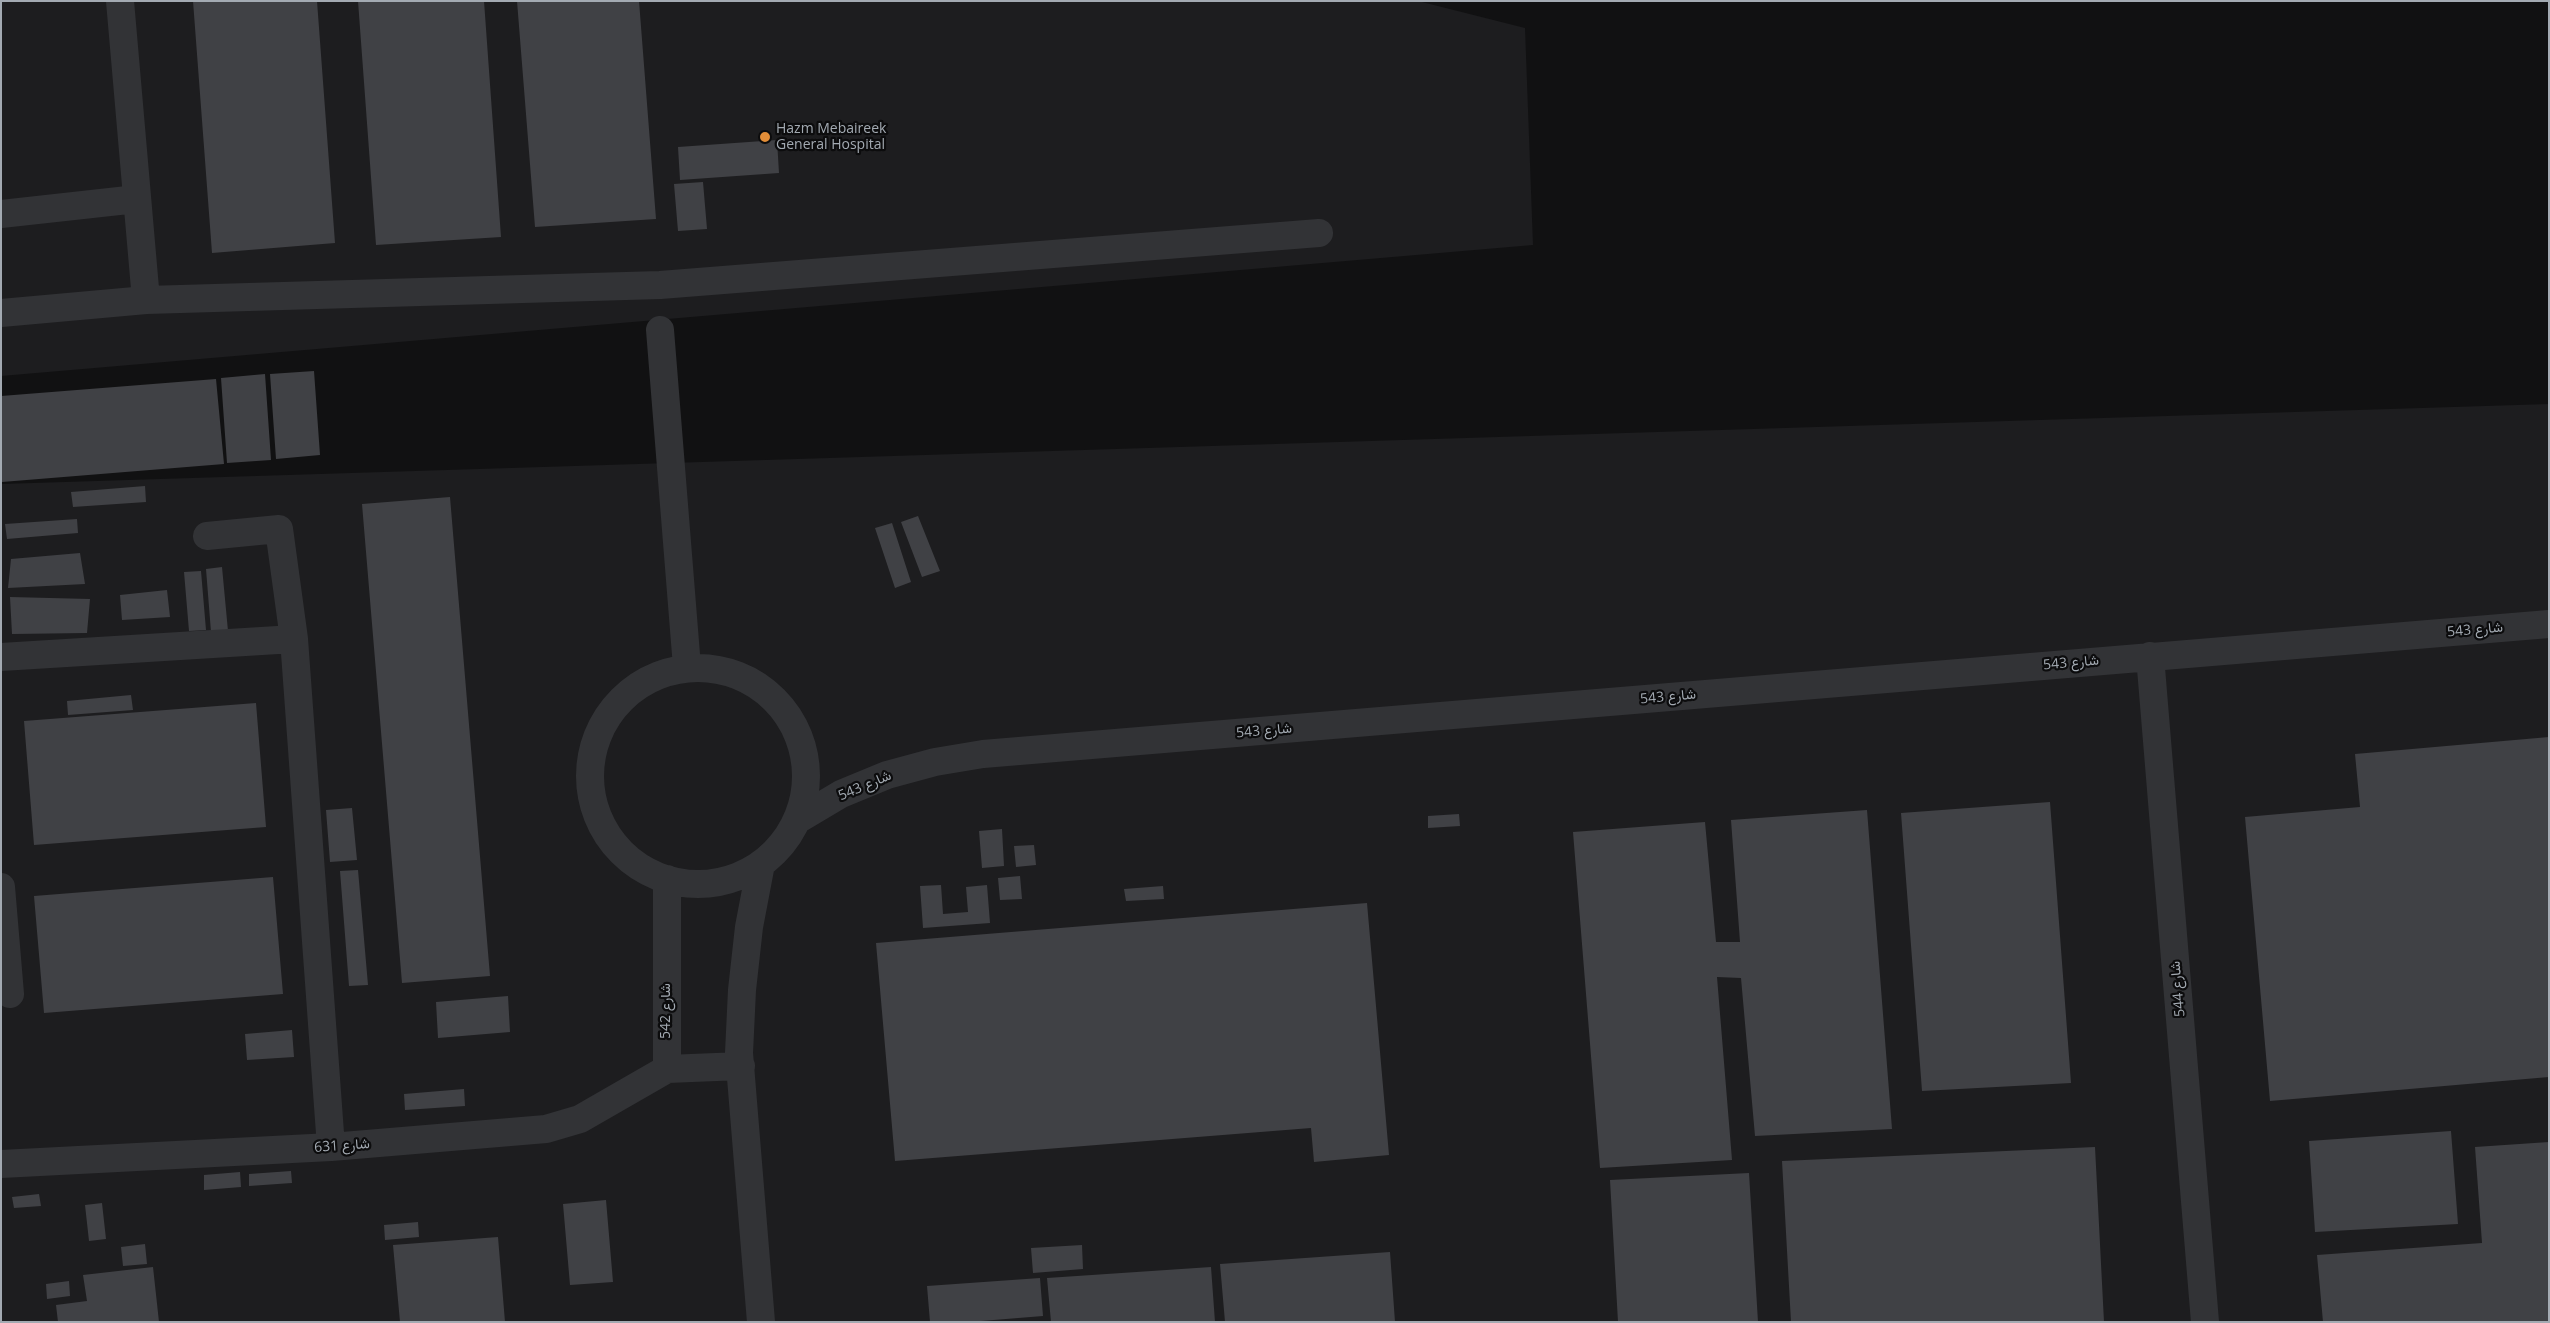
<!DOCTYPE html>
<html>
<head>
<meta charset="utf-8">
<style>
	body { margin:0 }
	#map { position:relative; width:2550px; height:1323px; overflow:hidden; background:#111112; font-family:"Open Sans",sans-serif }
	canvas { display:block }
	.frame { position:absolute; inset:0; border:2px solid #a3aab2; pointer-events:none }
</style>
</head>
<body>
<div id="map">
<canvas width="2550" height="1323"></canvas>
<div class="frame"></div>
</div>
<script>
const context = document.querySelector('canvas').getContext('2d');
context.lineJoin = 'round';
function paint(path, color) {
  context.fillStyle = color;
  context.fill(path, 'evenodd');
}
function poly(rows) {
  const path = new Path2D();
  for (const r of rows) {
    if (r.length === 3) {
      path.moveTo(r[0] + r[2], r[1]);
      path.arc(r[0], r[1], r[2], 0, 2 * Math.PI);
      continue;
    }
    path.moveTo(r[0], r[1]);
    for (let i = 2; i < r.length; i += 2) path.lineTo(r[i], r[i + 1]);
  }
  return path;
}
function stroke(path, color, width, dash) {
  context.strokeStyle = color;
  context.lineWidth = width;
  context.lineCap = dash ? 'butt' : 'round';
  context.setLineDash(dash || []);
  context.stroke(path);
}
function label(font, color, halo, rows, align = 'center') {
  context.font = font + ' "Open Sans",Vazirmatn,sans-serif';
  context.lineWidth = 4.5;
  context.setLineDash([]);
  context.textBaseline = 'middle';
  context.strokeStyle = halo;
  context.fillStyle = color;
  for (const [text, x, y, turn = 0] of rows) {
    context.save();
    context.translate(x, y);
    context.rotate((+turn || 0) * Math.PI / 180);
    context.textAlign = isNaN(turn) ? turn : align;
    if (halo) context.strokeText(text, 0, 0);
    context.fillText(text, 0, 0);
    context.restore();
  }
}
paint(poly([
	[1,1,1418,1,1525,28,1533,245,1,376],
	[2549,404,2549,1322,1,1322,1,484]
]), '#1d1d1f');
paint(poly([
	[193,1,317,1,335,243,212,253],
	[358,1,484,1,501,237,376,245],
	[517,1,639,1,656,219,535,227],
	[777,140,779,173,680,180,678,147],
	[703,182,707,229,678,231,674,184],
	[314,371,320,455,276,459,270,374],
	[265,374,271,460,227,463,221,378],
	[216,379,224,464,2,482,1,396],
	[145,486,146,502,73,507,71,492],
	[450,497,490,976,402,983,362,504],
	[918,516,940,571,922,577,901,522],
	[77,519,78,533,7,539,5,524],
	[892,523,911,582,895,588,875,528],
	[80,553,85,584,8,588,11,559],
	[222,567,228,631,211,632,206,569],
	[201,571,206,630,189,631,184,572],
	[167,590,170,617,122,620,120,595],
	[10,597,90,599,87,633,12,634],
	[131,695,133,710,68,715,67,701],
	[256,703,266,827,34,845,24,721],
	[2549,737,2549,1077,2270,1101,2245,817,2360,807,2355,754],
	[2050,802,2071,1083,1922,1091,1901,813],
	[352,808,357,860,330,862,326,810],
	[1867,810,1892,1129,1755,1136,1741,978,1717,977,1732,1160,1600,1168,1573,832,1705,822,1716,942,1740,942,1731,820],
	[1459,814,1460,826,1428,828,1428,816],
	[1002,829,1004,866,982,868,979,831],
	[1034,845,1036,865,1016,867,1014,846],
	[358,870,368,985,349,986,340,871],
	[1020,876,1022,899,1000,900,998,878],
	[273,877,283,994,44,1013,34,896],
	[941,885,943,914,968,912,966,887,987,885,990,923,923,928,920,886],
	[1163,886,1164,899,1126,901,1124,889],
	[1367,903,1389,1155,1314,1162,1311,1128,895,1161,876,943],
	[508,996,510,1032,438,1038,436,1002],
	[292,1030,294,1057,247,1060,245,1034],
	[464,1089,465,1106,405,1110,404,1094],
	[2451,1131,2458,1224,2315,1232,2309,1141],
	[2549,1142,2549,1322,2323,1322,2317,1255,2482,1243,2475,1147],
	[2095,1147,2104,1322,1791,1322,1782,1161],
	[291,1171,292,1183,249,1186,249,1174],
	[240,1172,241,1187,204,1190,204,1175],
	[1749,1173,1758,1322,1618,1322,1610,1180],
	[39,1194,41,1206,14,1208,12,1197],
	[606,1200,613,1282,570,1285,563,1204],
	[102,1203,106,1239,89,1241,85,1205],
	[418,1222,419,1237,385,1240,384,1225],
	[498,1237,505,1322,400,1322,393,1245],
	[145,1244,147,1264,123,1266,121,1247],
	[1082,1245,1083,1269,1033,1273,1031,1248],
	[1390,1252,1395,1322,1225,1322,1220,1264],
	[153,1267,159,1322,58,1322,56,1305,87,1301,83,1275],
	[1211,1267,1215,1322,1051,1322,1047,1278],
	[1040,1278,1043,1316,969,1322,930,1322,927,1286],
	[69,1281,70,1296,47,1299,46,1284]
]), '#404145');
stroke(poly([
	[1,214,137,199],
	[146,300,660,285,1319,233],
	[1,313,146,300,120,1],
	[660,330,687,667],
	[207,536,279,529,294,639,331,1147],
	[2150,656,2205,1322],
	[1,657,294,639],
	[698,776,108],
	[799,819,841,794,887,775,935,762,983,754,2549,624],
	[667,879,667,1069,741,1066],
	[1,887,10,994],
	[1,1164,331,1147,546,1129,580,1119,667,1069],
	[761,1322,739,1053,742,990,749,927,761,864]
]), '#323336', 28);
for (const [x, y, r, color] of [
	[765,137,6,"#e38e38"]
]) {
  const dot = new Path2D();
  dot.arc(x, y, r, 0, 2 * Math.PI);
  context.fillStyle = color;
  context.fill(dot);
  stroke(dot, '#0c0c0d', 2);
}
label('14px', '#a3aab2', '#0c0c0d', [
	["Hazm Mebaireek",776,129],
	["General Hospital",776,145]
], 'left');
label('14px', '#a3aab2', '#0c0c0d', [
	["شارع 543",2475,630,-5],
	["شارع 543",2071,663,-5],
	["شارع 543",1668,697,-5],
	["شارع 543",1264,731,-5],
	["شارع 543",865,786,-23],
	["شارع 544",2178,989,-95],
	["شارع 542",666,1011,-90],
	["شارع 631",342,1146,-4]
]);
</script>
</body>
</html>
